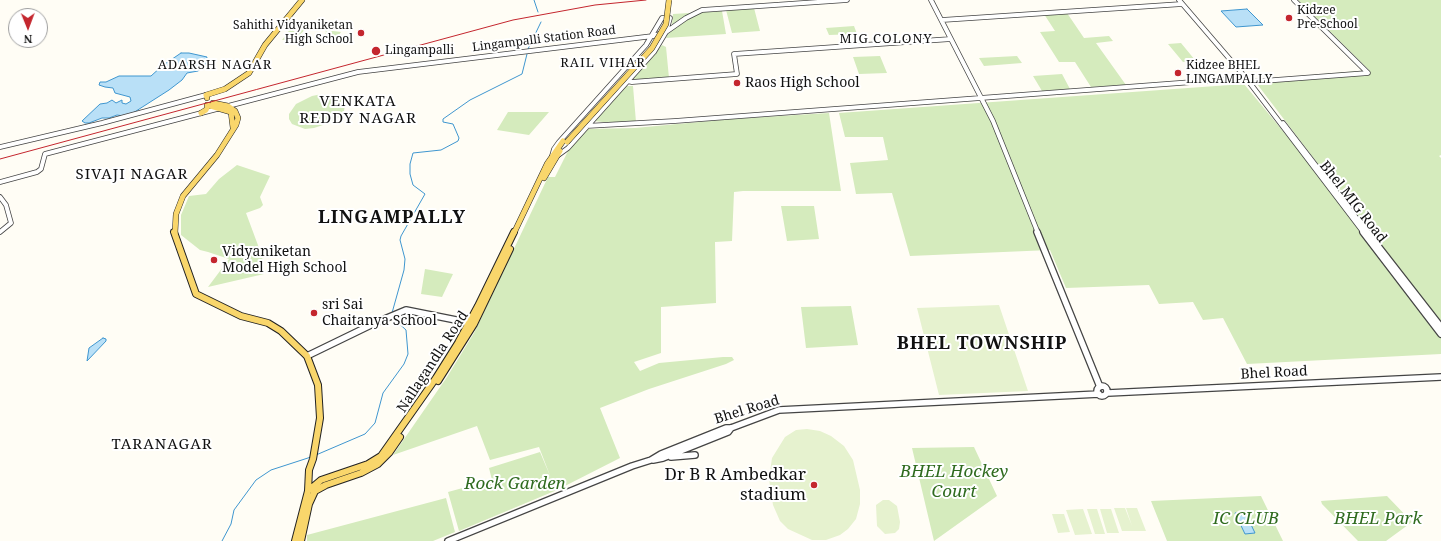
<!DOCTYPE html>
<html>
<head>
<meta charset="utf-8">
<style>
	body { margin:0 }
	#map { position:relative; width:1441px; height:541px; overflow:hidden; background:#fffdf5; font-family:"Noto Serif",serif }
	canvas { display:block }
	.north { position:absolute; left:8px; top:8px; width:40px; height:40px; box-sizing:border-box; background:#fff; border:1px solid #a0a0a0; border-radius:50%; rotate:179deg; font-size:11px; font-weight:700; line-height:16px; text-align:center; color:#111 }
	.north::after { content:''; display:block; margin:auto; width:14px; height:18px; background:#c4262e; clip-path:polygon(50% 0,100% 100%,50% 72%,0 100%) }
</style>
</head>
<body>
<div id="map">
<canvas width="1441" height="541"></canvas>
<div class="north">N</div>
</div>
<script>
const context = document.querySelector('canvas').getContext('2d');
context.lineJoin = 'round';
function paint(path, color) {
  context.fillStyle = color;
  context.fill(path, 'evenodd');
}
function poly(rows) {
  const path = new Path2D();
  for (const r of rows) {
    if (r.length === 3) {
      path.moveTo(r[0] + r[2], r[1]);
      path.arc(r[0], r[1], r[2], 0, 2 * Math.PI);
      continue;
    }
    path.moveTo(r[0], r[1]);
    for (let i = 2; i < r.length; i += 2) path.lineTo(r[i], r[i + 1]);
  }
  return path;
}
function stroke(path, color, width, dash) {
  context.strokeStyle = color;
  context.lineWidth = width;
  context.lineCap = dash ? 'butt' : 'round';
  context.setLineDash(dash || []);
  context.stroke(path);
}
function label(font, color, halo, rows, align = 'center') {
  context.font = font + ' "Noto Serif",serif';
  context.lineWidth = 4;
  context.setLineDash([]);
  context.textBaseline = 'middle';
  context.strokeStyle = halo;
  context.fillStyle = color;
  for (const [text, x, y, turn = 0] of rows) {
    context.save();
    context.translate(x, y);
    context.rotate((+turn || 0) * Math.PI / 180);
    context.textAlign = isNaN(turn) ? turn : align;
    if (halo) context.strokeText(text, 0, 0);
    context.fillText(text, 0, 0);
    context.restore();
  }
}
paint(poly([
	[1298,0,1441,0,1441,155,1439,156,1441,158,1441,325,1254,80,1369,70],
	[754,8,760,31,732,33,726,10],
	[722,11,726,34,666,38,672,25,673,14],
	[1067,13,1084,38,1109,36,1113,41,1096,43,1126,85,1091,87,1075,62,1059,62,1040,32,1055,31,1044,14],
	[854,26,857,34,829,35,826,28],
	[291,28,306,29,298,36,299,40,282,40],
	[325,30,341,32,333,43,317,42,325,36,326,32],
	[1181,43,1195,60,1183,62,1168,44],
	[662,45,666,47,669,78,633,81,631,80],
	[880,56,887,73,859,74,853,57],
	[1017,56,1022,63,984,66,979,58],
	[1062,74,1070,89,1042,91,1033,76],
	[1244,84,1311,165,1441,334,1441,354,1247,364,1223,318,1203,320,1193,302,1159,304,1149,285,1066,288,1050,250,910,256,892,193,856,194,850,163,888,160,883,137,845,137,839,113],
	[625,86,633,86,636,122,611,123,594,121],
	[322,94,338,96,343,100,345,105,344,111,339,117,332,122,314,128,305,129,292,124,289,119,289,114,296,104,312,96],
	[508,112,549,112,529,135,497,130],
	[829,113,841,191,743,191,734,192,732,241,715,242,716,303,661,307,661,353,634,362,640,371,659,363,723,357,732,357,734,360,726,364,649,389,600,408,620,458,557,490,459,531,448,492,492,480,489,468,540,452,551,478,539,447,490,460,477,426,393,455,447,377,474,333,548,177,555,177,568,151,586,129,635,128,731,119],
	[237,165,270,176,260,197,263,205,260,208,246,213,262,256,264,274,208,287,229,259,208,252,200,250,181,235,181,215,189,196,206,194,219,179],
	[781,206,814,206,819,239,787,241],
	[425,269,453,274,442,297,421,294],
	[851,306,858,345,806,348,801,307],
	[974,447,997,496,934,541,912,448],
	[1261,496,1283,541,1167,541,1151,501],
	[1387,496,1412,522,1386,541,1358,541,1322,504,1321,501],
	[446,498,455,532,433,541,307,541,307,535]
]), '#d5ebbd');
paint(poly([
	[999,305,1028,391,939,395,917,308],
	[807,429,820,431,831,436,844,446,853,460,860,490,860,504,856,519,848,529,840,535,826,540,812,540,788,529,780,521,773,505,769,479,772,458,785,437,796,430],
	[883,500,889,500,897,506,900,522,899,529,895,533,885,534,877,526,876,505],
	[1114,508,1125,508,1132,526,1126,508,1137,508,1146,531,1122,531],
	[1083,509,1092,534,1075,535,1066,510],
	[1087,509,1097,509,1105,534,1095,534],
	[1100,509,1111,509,1119,533,1107,533],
	[1052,514,1064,514,1070,532,1058,533]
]), '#e6f2cf');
const water = poly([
	[1247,9,1263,25,1236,27,1221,11,1247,9],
	[181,53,189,53,207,57,205,66,198,71,187,73,182,80,169,90,133,113,123,116,117,115,109,118,102,118,89,123,85,123,82,121,100,104,107,103,112,100,116,103,122,100,122,103,126,104,131,101,130,97,115,93,113,88,105,87,99,85,100,82,106,82,119,76,151,76,162,66,181,53],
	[103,338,106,339,106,341,87,361,89,348,103,338],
	[1245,512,1255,533,1245,534,1235,513,1245,512]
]);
paint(water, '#b9e0f7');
stroke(water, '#3f96cf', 1);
stroke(poly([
	[534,0,538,12],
	[528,49,541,22],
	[392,313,404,270,405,259,400,240,401,236,425,194,413,185,410,174,410,164,413,153,441,150,458,141,459,138,453,124,443,122,443,119,470,100,522,74,527,54],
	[316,455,365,434,375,423,383,393,404,364,408,354,406,330,393,318],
	[222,541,231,524,234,510,256,480,271,470,311,457]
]), '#3f96cf', 1);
const minorFar1 = poly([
	[931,0,993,121,1038,233],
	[1179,0,1246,78,1364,233],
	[942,20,1182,4],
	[627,81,632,82,737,74,734,54,951,39],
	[1249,82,1368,73,1294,0],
	[1283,123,1368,233],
	[586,126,675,121,1246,78],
	[0,147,102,123,206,95],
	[552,156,554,149,559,142,646,45,662,18,670,18,666,32,654,52,568,148,557,156],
	[0,182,37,172,41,169,45,154,358,72,653,36,666,32,686,18,702,10,847,0],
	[0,197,6,205,11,223,0,232]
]);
const minor = poly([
	[1037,232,1100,387],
	[1363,232,1441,334],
	[1367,232,1441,327],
	[307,356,375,323,406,310,471,323],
	[1102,391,5],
	[1108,393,1441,377],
	[671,457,695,455],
	[653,460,663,458,728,432,731,428],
	[448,541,632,466,651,460,661,454,726,428,731,428,779,410,1099,394]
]);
const majorFar1 = poly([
	[207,98,206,95,225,89,249,73,265,45,302,0],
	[207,105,231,112,233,128],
	[201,113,206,110,208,106],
	[544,178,560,151],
	[175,233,176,214,183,196,217,155,236,125,238,118,235,111,228,106,213,103],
	[514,233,547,164,563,141]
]);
const major = poly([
	[174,232,196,294,241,316,268,323,281,331,307,356,318,385,320,418,313,459,309,470,308,491],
	[438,381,474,324,510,249],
	[295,541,308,491,321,480,368,464,381,456,436,378,458,343,478,306,514,232],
	[301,541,309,504,315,491,326,485,361,473,378,464,389,453,400,437]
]);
stroke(minorFar1, '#444', 5.5);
stroke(minor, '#444', 8);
stroke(majorFar1, '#222', 6);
stroke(major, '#222', 8);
stroke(minorFar1, '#fff', 4);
stroke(minor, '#fff', 5.5);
stroke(majorFar1, '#f9d66b', 5);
stroke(major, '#f9d66b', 6);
stroke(poly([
	[0,159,513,20,595,5,646,0]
]), '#c4262e', 1);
const majorBridge = poly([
	[567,142,652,48,666,24,669,0]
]);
stroke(majorBridge, '#222', 6, []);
stroke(majorBridge, '#f9d66b', 5);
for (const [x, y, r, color] of [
	[1289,18,4,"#c4262e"],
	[361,33,4,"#c4262e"],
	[376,51,5,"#c4262e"],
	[1178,73,4,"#c4262e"],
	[737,83,4,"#c4262e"],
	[214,260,4,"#c4262e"],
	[314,313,4,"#c4262e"],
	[814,485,4,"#c4262e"]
]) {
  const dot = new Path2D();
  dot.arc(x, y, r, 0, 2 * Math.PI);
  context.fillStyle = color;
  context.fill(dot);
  stroke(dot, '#fff', 1.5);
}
label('12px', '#111', '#fff', [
	["Kidzee",1297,11],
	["Pre-School",1297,25],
	["Sahithi Vidyaniketan",353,26,"right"],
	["High School",353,40,"right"],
	["Lingampalli",385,51],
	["Kidzee BHEL",1186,66],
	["LINGAMPALLY",1186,80]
], 'left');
label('12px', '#111', '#fff', [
	["Lingampalli Station Road",544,39,-7]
]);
context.letterSpacing = '1px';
label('13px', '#111', '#fff', [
	["MIG COLONY",886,39],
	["RAIL VIHAR",603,63],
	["ADARSH NAGAR",215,65]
]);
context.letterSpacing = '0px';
label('14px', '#111', '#fff', [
	["Raos High School",745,83],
	["Vidyaniketan",222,252],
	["Model High School",222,268],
	["sri Sai",322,305],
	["Chaitanya School",322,321]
], 'left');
label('14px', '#111', '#fff', [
	["Bhel MIG Road",1353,202,52],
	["Nallagandla Road",433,362,-57],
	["Bhel Road",1274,373,-3],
	["Bhel Road",747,410,-17]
]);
context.letterSpacing = '1px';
label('15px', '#111', '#fff', [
	["VENKATA",358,102],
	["REDDY NAGAR",358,119],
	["SIVAJI NAGAR",132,175],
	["TARANAGAR",162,445]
]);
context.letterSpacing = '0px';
label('italic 17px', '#2f6b1f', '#fff', [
	["BHEL Hockey",954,472],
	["Court",954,492],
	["Rock Garden",515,484],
	["IC CLUB",1246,519],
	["BHEL Park",1378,519]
]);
label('17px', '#111', '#fff', [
	["Dr B R Ambedkar",806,475],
	["stadium",806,495]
], 'right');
context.letterSpacing = '1px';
label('bold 18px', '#111', '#fff', [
	["LINGAMPALLY",392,218],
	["BHEL TOWNSHIP",982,344]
]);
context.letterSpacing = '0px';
</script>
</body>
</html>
